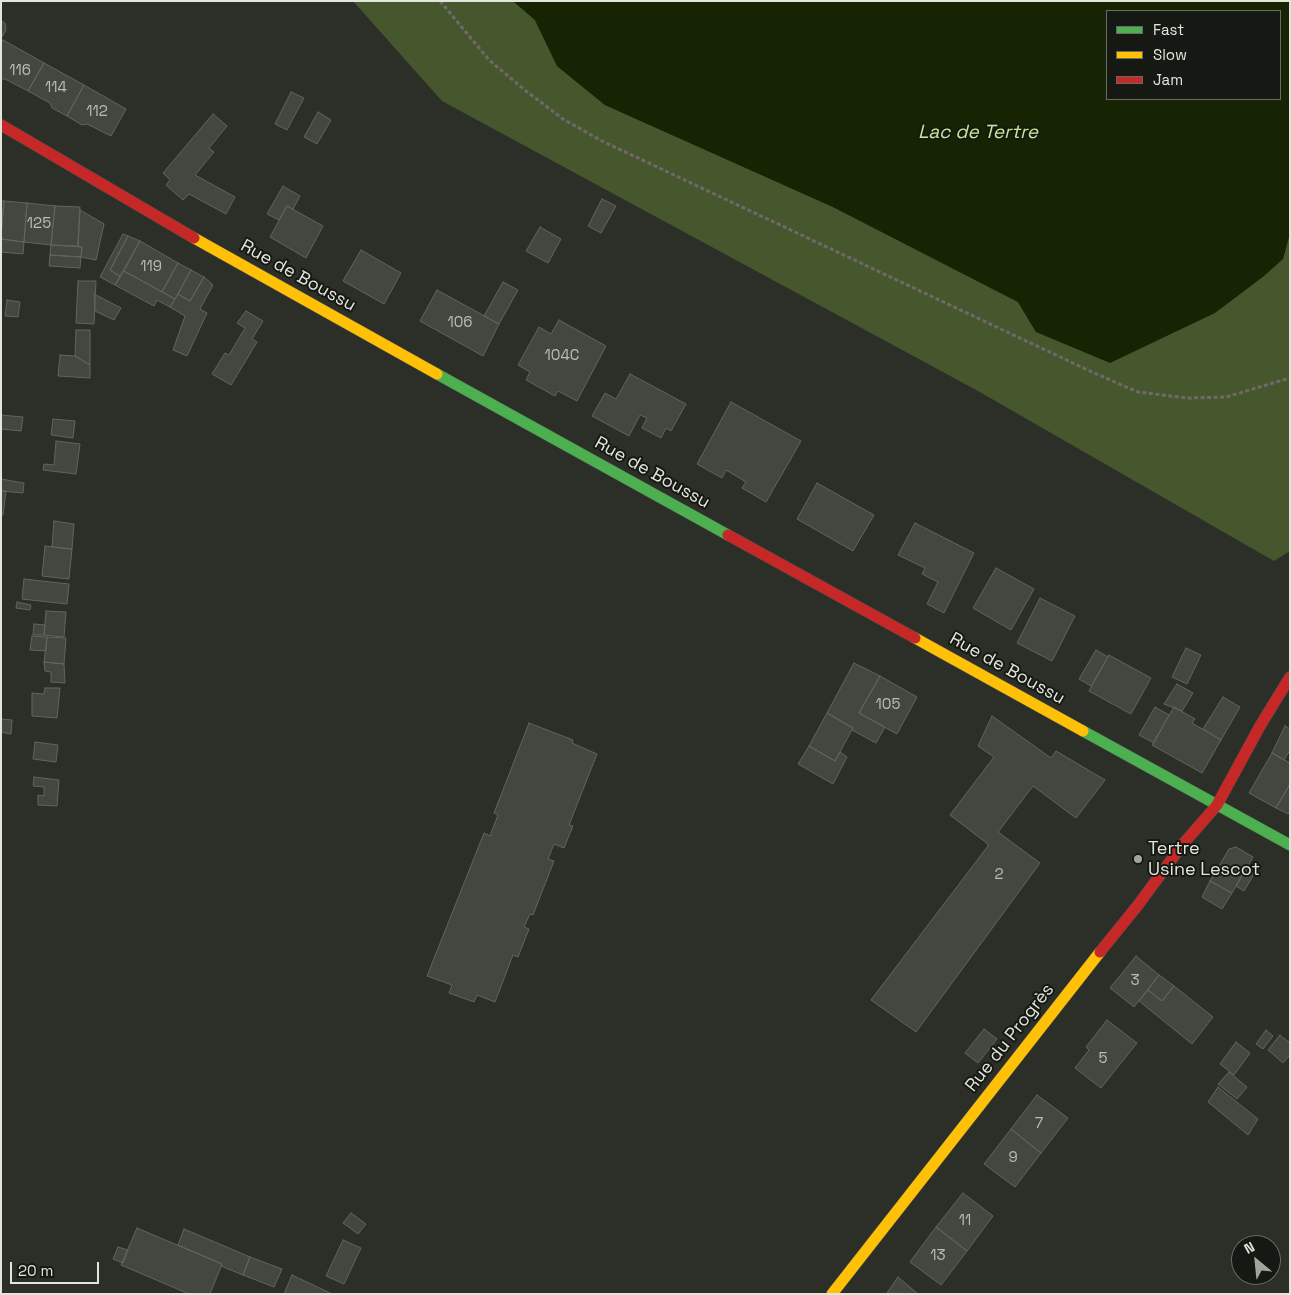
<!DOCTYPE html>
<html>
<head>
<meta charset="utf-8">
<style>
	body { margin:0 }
	#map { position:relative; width:1291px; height:1295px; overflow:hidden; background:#2c2f28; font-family:"Space Grotesk",sans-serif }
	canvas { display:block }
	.frame { position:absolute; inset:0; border:2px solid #e1e5dc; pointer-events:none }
	.legend { position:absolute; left:1106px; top:10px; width:175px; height:90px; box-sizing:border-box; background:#161913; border:1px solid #676b63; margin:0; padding:6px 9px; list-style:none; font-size:15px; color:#e1e5dc }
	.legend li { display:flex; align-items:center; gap:10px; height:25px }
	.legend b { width:25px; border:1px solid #676b63 }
	.north { position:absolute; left:1231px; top:1235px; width:50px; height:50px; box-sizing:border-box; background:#161913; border:1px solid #676b63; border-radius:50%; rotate:332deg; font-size:14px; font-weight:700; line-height:20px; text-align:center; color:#e1e5dc }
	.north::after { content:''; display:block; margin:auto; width:18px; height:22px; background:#a2a59d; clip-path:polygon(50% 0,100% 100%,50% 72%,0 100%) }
	.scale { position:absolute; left:10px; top:1262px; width:89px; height:22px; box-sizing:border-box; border:2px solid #e1e5dc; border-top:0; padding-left:6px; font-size:15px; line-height:18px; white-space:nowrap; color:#e1e5dc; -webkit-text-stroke:4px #161913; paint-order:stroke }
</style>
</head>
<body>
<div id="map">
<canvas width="1291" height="1295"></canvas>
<div class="frame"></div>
<ul class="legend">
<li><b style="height:6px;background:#4caf50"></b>Fast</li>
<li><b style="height:6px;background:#ffc107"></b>Slow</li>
<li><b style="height:6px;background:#c62828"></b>Jam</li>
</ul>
<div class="north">N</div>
<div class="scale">20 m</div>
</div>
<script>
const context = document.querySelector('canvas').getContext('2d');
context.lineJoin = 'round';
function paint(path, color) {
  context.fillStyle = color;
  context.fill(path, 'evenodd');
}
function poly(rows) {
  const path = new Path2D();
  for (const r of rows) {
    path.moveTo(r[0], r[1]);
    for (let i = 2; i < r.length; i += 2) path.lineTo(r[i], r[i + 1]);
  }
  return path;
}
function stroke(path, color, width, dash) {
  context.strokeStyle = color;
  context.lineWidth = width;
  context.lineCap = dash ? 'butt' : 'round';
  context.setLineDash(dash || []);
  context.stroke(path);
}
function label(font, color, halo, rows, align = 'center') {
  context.font = font + ' "Space Grotesk",sans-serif';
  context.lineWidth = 4;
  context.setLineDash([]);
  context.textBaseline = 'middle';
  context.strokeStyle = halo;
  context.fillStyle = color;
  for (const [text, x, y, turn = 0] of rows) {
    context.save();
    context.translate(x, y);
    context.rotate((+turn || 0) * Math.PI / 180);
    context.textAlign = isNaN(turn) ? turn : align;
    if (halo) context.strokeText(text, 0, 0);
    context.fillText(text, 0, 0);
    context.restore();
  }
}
paint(poly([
	[353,1,513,1,535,20,557,66,605,105,833,207,1018,302,1036,332,1283,259,1290,233,1290,551,1274,561,978,391,442,101]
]), '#46572e');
paint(poly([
	[513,1,1290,1,1290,233,1283,259,1264,276,1215,313,1110,363,1036,332,1018,302,833,207,605,105,557,66,535,20],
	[1107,11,1280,11,1280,99,1107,99]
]), '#172404');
const building = poly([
	[1,21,5,23,6,30,2,37,1,21],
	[3,40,44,63,28,91,5,79,1,79,1,43,3,40],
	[44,63,84,85,67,116,52,108,50,103,28,91,44,63],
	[84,85,126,109,111,136,87,124,82,125,67,116,84,85],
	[291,92,304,98,287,130,275,124,291,92],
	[318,112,331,120,317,144,304,137,318,112],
	[213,114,227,126,209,148,214,152,195,175,235,197,226,214,189,194,183,200,166,185,170,180,163,173,213,114],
	[283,186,300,196,293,209,287,206,279,220,267,214,283,186],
	[602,199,616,206,601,233,588,226,602,199],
	[1,201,4,201,1,233,1,201],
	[4,201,27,203,24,242,1,239,4,201],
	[27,203,55,206,51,245,24,242,27,203],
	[55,206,80,207,78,246,51,245,55,206],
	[287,206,323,226,306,258,270,237,287,206],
	[80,210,104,224,96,260,81,257,82,247,78,246,80,210],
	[540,227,561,239,548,263,526,251,540,227],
	[123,234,128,236,110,270,120,276,115,285,100,277,123,234],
	[128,236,140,241,120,276,110,270,128,236],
	[1,239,24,242,23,254,1,252,1,239],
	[140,241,178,263,162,292,124,271,140,241],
	[51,245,82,247,81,257,50,255,51,245],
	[361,250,401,273,384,304,343,281,361,250],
	[50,255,81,257,80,268,49,266,50,255],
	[178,263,191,270,175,299,162,292,178,263],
	[191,270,204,277,190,301,178,294,191,270],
	[124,271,175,299,170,307,157,300,154,306,115,285,124,271],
	[204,277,213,285,200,309,207,313,187,356,173,350,185,316,170,307,178,294,190,301,204,277],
	[78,281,96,281,94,324,76,323,78,281],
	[503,282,518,290,499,324,484,316,503,282],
	[437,290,499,324,483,356,420,321,437,290],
	[94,294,121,308,114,320,95,311,94,294],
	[7,300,20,302,18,317,5,316,7,300],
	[246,311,263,321,252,339,257,342,231,385,212,374,225,353,229,355,245,328,237,323,246,311],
	[559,320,606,346,577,401,558,391,555,396,526,380,530,372,518,365,539,327,551,334,559,320],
	[76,330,90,330,90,365,75,356,76,330],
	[60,355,75,356,90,365,90,378,58,376,60,355],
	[630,374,686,404,671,431,666,428,661,438,642,428,647,418,640,415,629,436,592,416,605,393,616,399,630,374],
	[731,402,801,441,766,502,742,488,746,482,726,470,722,478,697,464,731,402],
	[1,415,23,417,21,431,1,429,1,415],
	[53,419,75,421,73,438,51,435,53,419],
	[56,441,80,444,76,474,43,470,44,464,54,465,56,441],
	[1,479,24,483,23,493,1,491,1,479],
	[817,483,874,515,853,551,797,519,817,483],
	[1,491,6,491,3,515,1,515,1,491],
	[54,521,74,524,72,549,52,547,54,521],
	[915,523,974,553,944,613,927,604,938,582,922,574,925,568,898,555,915,523],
	[45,546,72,549,69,579,42,576,45,546],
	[996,568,1034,589,1011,630,973,608,996,568],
	[24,579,69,584,67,604,22,599,24,579],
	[1040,598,1075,616,1052,661,1017,643,1040,598],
	[17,602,31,605,30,610,16,608,17,602],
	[46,611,66,612,64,637,44,635,46,611],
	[34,624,45,625,44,635,33,635,34,624],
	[32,636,47,637,46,651,30,650,32,636],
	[47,637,66,638,64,664,44,662,47,637],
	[1186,648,1201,655,1187,684,1172,677,1186,648],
	[1096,650,1108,657,1091,686,1079,679,1096,650],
	[1109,655,1151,678,1131,714,1089,691,1109,655],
	[44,662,64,664,65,683,51,682,51,672,45,671,44,662],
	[854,663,880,676,859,713,885,727,876,743,852,730,853,728,827,713,854,663],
	[880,676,917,697,897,734,859,713,880,676],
	[1177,684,1193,693,1182,711,1164,704,1177,684],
	[45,688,60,688,57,718,32,716,32,693,44,694,45,688],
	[1223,697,1240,707,1221,740,1203,729,1223,697],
	[1155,707,1169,715,1154,743,1139,735,1155,707],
	[1174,707,1195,719,1192,723,1221,740,1202,773,1152,745,1174,707],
	[827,713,853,728,835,761,809,746,827,713],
	[992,716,1051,758,1056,751,1105,780,1076,818,1033,786,998,832,1040,863,916,1032,871,1000,988,846,988,844,950,815,994,757,978,746,992,716],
	[1,719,12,720,11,734,1,732,1,719],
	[529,723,573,740,572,743,597,754,569,825,573,826,564,848,554,844,548,859,554,861,533,915,530,914,524,927,529,929,518,957,513,955,495,1002,477,995,474,1002,449,993,452,985,427,976,484,833,490,836,498,815,494,813,529,723],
	[1285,726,1290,729,1290,750,1284,760,1272,753,1285,726],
	[35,742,58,745,56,762,33,759,35,742],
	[809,746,835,761,840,752,847,757,833,784,798,764,809,746],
	[1272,753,1290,763,1290,784,1276,808,1249,793,1272,753],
	[34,777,59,780,57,806,38,805,38,795,44,796,44,787,33,786,34,777],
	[1290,784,1290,811,1288,814,1276,808,1290,784],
	[1236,847,1253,857,1232,893,1210,881,1229,849,1236,847],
	[1248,865,1257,869,1244,891,1236,886,1248,865],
	[1210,881,1232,893,1222,909,1202,897,1210,881],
	[1136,956,1159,975,1134,1007,1110,988,1136,956],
	[1159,975,1174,986,1162,1001,1148,990,1159,975],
	[1174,986,1213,1017,1192,1044,1139,1001,1148,990,1162,1001,1174,986],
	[1107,1020,1137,1043,1101,1088,1075,1068,1089,1050,1086,1047,1107,1020],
	[984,1029,997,1039,978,1063,965,1053,984,1029],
	[1266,1030,1273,1036,1263,1049,1256,1044,1266,1030],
	[1280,1035,1290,1043,1290,1055,1283,1063,1268,1050,1280,1035],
	[1236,1042,1250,1053,1234,1075,1220,1064,1236,1042],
	[1229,1072,1247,1087,1237,1099,1218,1084,1229,1072],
	[1218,1087,1258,1119,1248,1135,1208,1102,1218,1087],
	[1037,1095,1068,1118,1041,1153,1011,1129,1037,1095],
	[1011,1129,1041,1153,1015,1187,984,1164,1011,1129],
	[963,1193,993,1216,967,1251,936,1227,963,1193],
	[351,1213,366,1224,358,1234,343,1223,351,1213],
	[936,1227,967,1251,941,1285,910,1262,936,1227],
	[137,1228,222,1264,210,1294,189,1294,121,1265,137,1228],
	[184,1229,250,1257,243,1275,221,1266,222,1264,178,1245,184,1229],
	[343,1240,361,1248,344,1284,326,1276,343,1240],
	[118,1247,128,1250,123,1263,113,1259,118,1247],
	[250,1257,282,1269,274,1287,243,1275,250,1257],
	[292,1275,332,1294,284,1294,292,1275],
	[898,1277,918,1294,887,1293,898,1277]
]);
paint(building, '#444640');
stroke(building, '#62645e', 1);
const fast = poly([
	[437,374,728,535],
	[1083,731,1290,845]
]);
const slow = poly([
	[194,238,437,374],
	[915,638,1083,731],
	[832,1294,1100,952]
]);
const jam = poly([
	[1,125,194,238],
	[728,535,915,638],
	[1100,952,1138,905,1183,844,1217,805,1260,726,1290,677]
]);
stroke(fast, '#494b46', 12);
stroke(slow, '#494b46', 12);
stroke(jam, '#494b46', 12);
stroke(poly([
	[440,1,489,60,526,91,563,119,602,141,1092,372,1138,392,1187,398,1226,397,1290,378]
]), '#706869', 3, [4, 2.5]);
stroke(fast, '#4caf50', 11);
stroke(slow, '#ffc107', 11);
stroke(jam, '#c62828', 11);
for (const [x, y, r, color] of [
	[1138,859,5,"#a2a59d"]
]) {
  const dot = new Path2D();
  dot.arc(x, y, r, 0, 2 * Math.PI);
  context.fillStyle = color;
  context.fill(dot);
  stroke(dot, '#161913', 2);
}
label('15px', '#babdb5', null, [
	["116",20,71],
	["114",56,88],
	["112",97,112],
	["125",39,224],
	["119",151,267],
	["106",460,323],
	["104C",562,356],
	["105",888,705],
	["2",999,875],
	["3",1135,981],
	["5",1103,1059],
	["7",1039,1124],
	["9",1013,1158],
	["11",965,1221],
	["13",938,1256]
]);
label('18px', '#e1e5dc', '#161913', [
	["Rue de Boussu",298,276,29],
	["Rue de Boussu",652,473,29],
	["Rue de Boussu",1007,669,29],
	["Rue du Progrès",1010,1038,-52]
]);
label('18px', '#e1e5dc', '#161913', [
	["Tertre",1148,849],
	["Usine Lescot",1148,870]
], 'left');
label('italic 19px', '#c6e997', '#161913', [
	["Lac de Tertre",978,133]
]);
</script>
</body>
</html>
